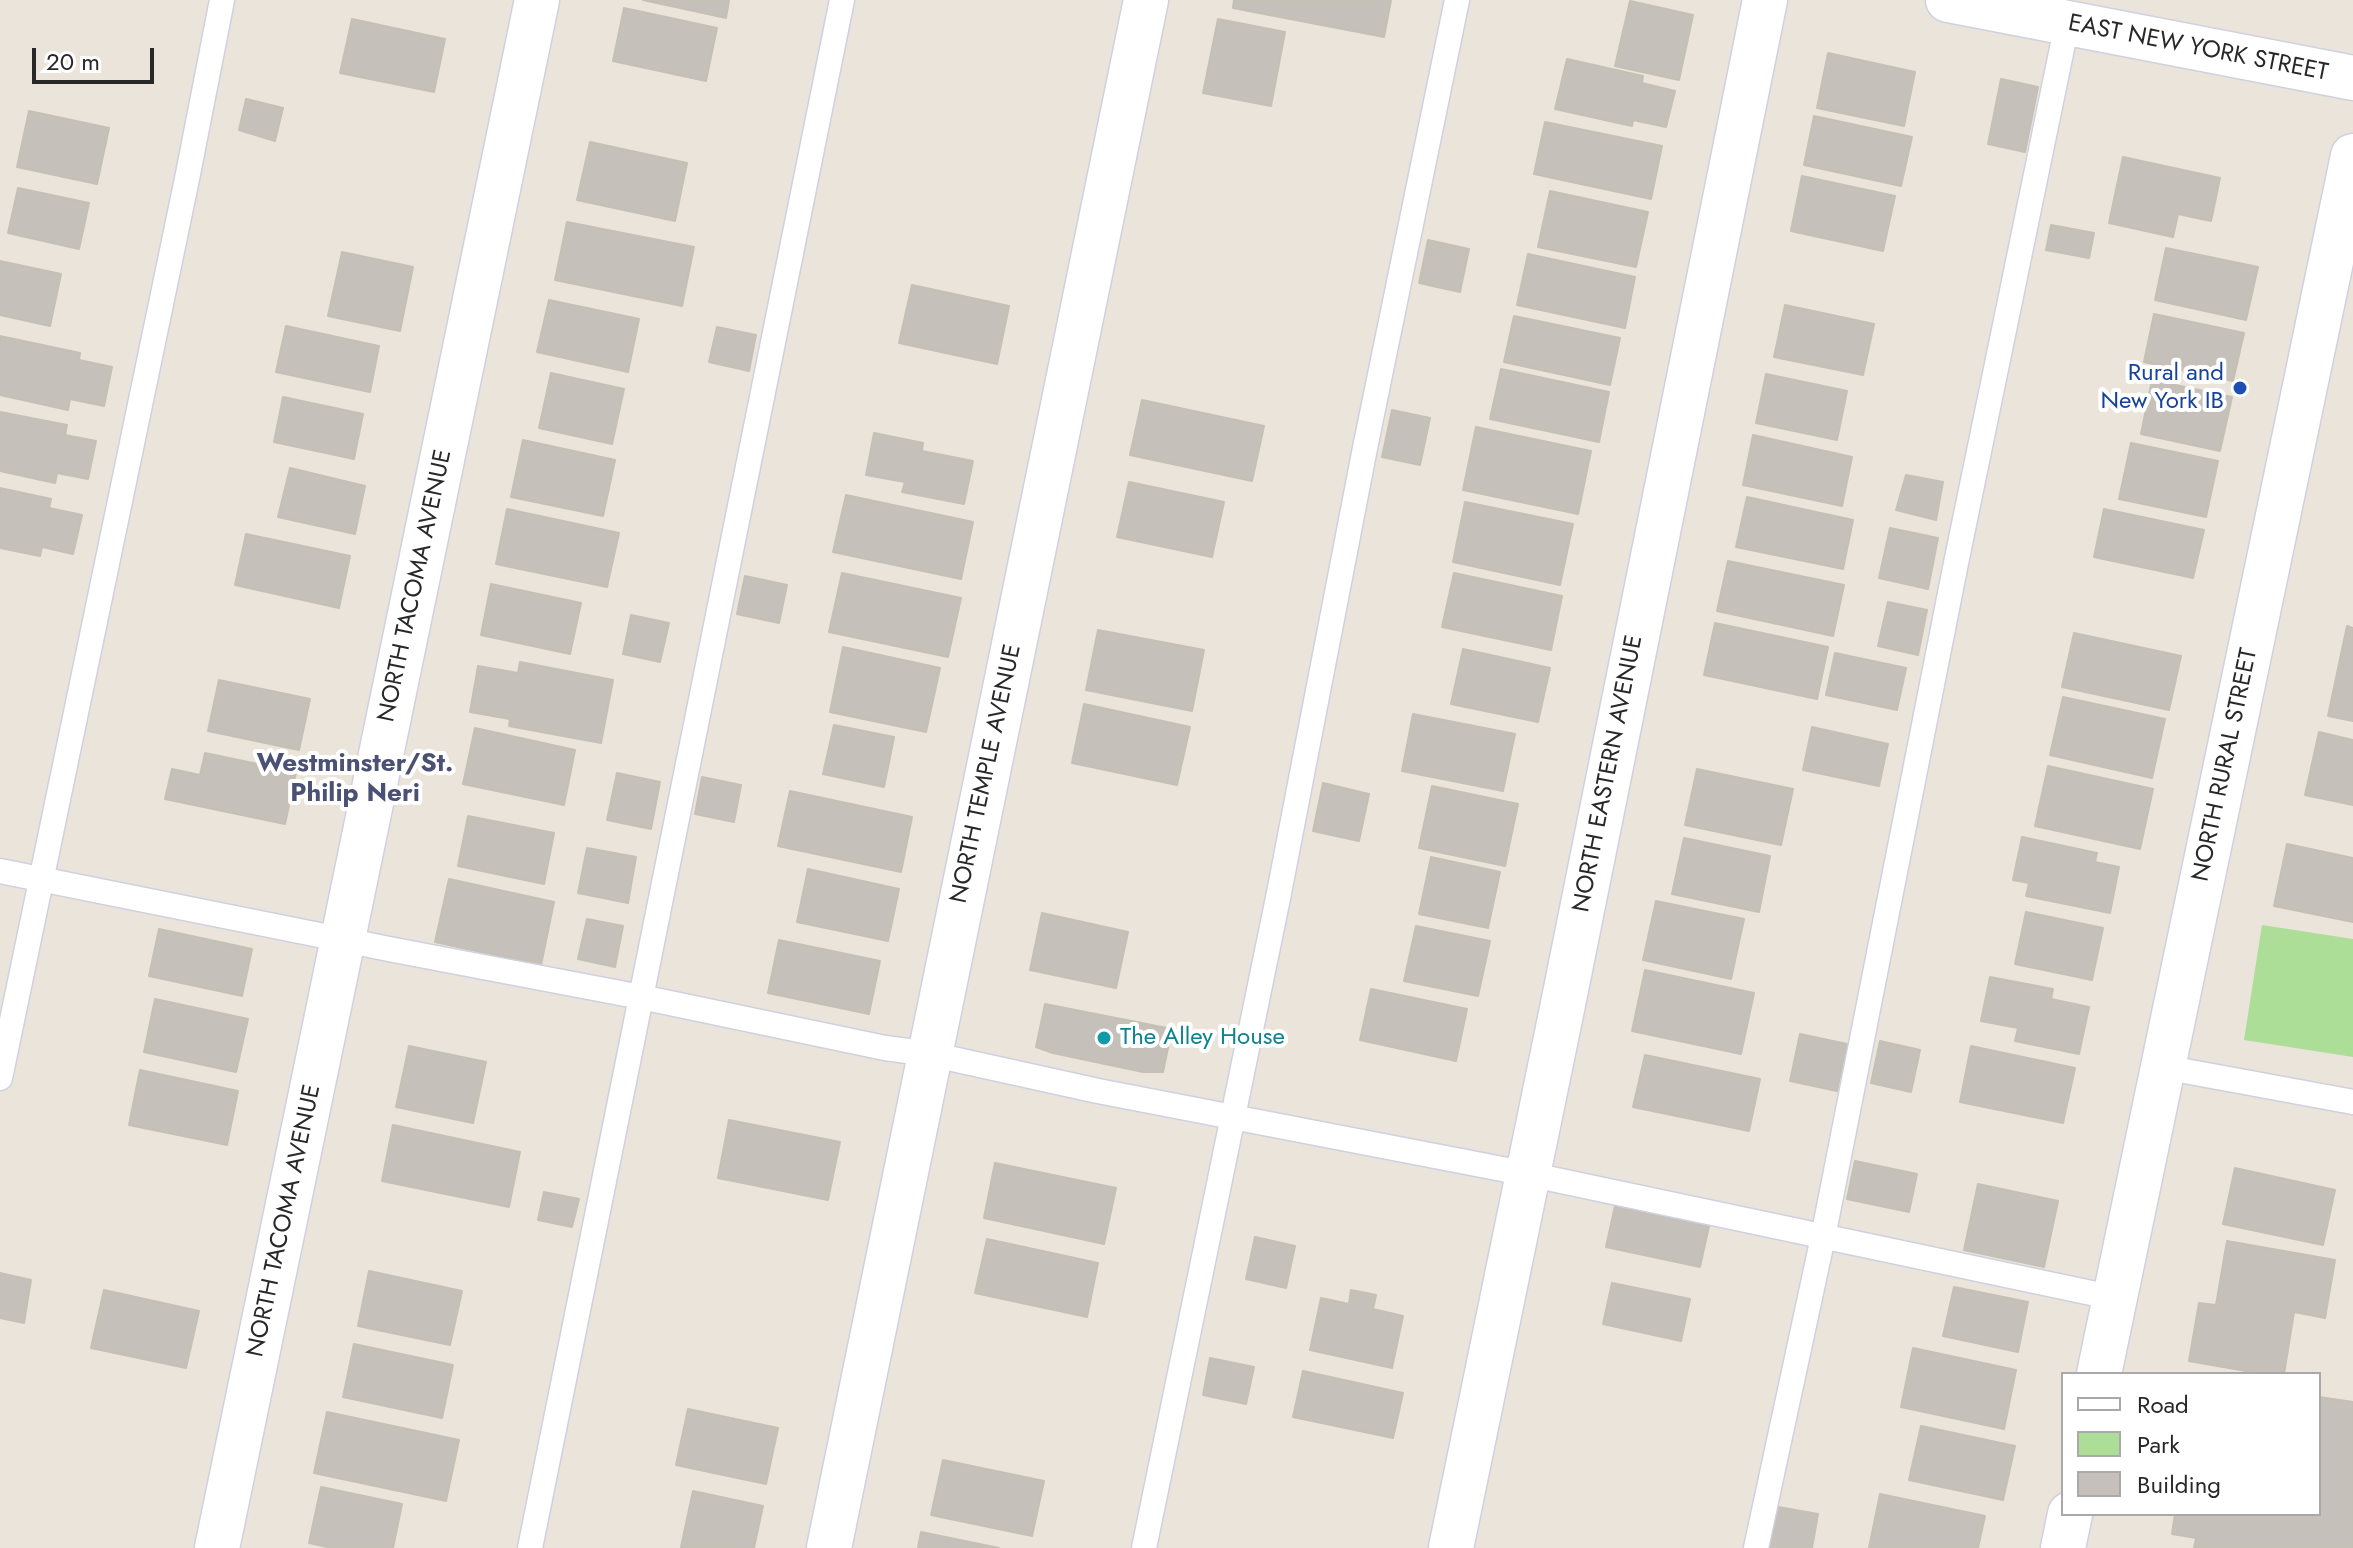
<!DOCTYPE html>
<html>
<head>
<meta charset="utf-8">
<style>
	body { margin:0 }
	#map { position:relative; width:2353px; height:1548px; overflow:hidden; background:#eae4da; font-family:Jost,sans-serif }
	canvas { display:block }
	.legend { position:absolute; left:2061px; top:1372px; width:260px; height:144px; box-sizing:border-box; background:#fff; border:2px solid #a9a9a9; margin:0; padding:10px 14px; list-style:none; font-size:24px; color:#282828 }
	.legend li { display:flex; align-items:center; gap:16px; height:40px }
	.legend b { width:40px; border:2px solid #a9a9a9 }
	.scale { position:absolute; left:32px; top:48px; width:122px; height:36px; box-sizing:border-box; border:4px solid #282828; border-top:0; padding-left:10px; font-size:24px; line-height:28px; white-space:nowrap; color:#282828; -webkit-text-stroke:6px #fff; paint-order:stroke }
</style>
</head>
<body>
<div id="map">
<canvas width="2353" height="1548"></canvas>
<ul class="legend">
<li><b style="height:10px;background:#fff"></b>Road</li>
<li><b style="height:22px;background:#acde98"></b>Park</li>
<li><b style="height:22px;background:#c5c0b9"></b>Building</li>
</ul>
<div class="scale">20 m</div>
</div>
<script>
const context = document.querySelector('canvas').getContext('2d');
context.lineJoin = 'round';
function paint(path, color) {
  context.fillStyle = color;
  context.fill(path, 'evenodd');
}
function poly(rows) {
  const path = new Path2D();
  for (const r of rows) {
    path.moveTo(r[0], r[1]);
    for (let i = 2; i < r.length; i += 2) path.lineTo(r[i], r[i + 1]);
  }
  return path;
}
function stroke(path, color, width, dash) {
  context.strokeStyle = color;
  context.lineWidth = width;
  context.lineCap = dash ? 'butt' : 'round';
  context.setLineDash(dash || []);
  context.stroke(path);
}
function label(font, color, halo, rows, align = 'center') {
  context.font = font + ' Jost,sans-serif';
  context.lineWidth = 8;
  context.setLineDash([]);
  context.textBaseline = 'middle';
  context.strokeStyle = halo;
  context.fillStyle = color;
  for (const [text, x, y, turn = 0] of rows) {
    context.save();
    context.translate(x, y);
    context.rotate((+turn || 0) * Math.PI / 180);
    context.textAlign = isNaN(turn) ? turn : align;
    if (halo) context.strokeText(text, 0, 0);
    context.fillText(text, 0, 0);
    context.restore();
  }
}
paint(poly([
	[2262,925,2353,939,2353,1057,2244,1040]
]), '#acde98');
const building = poly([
	[643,0,729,0,726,18,643,0],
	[1234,0,1391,0,1384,37,1233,8,1234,0],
	[1630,1,1693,15,1679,80,1615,66,1630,1],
	[624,8,717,28,706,81,613,61,624,8],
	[352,19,445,39,434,92,340,73,352,19],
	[1218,19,1285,32,1271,106,1203,93,1218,19],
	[1828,53,1915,72,1904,126,1817,108,1828,53],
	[1567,59,1643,76,1642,83,1675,91,1666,127,1633,120,1632,126,1555,109,1567,59],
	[2001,79,2038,87,2025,152,1988,144,2001,79],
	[246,99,283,108,275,141,239,130,246,99],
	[29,111,109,128,97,184,17,167,29,111],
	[1814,116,1912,137,1901,186,1804,165,1814,116],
	[1545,122,1662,146,1651,199,1534,174,1545,122],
	[590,142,687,163,675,221,577,200,590,142],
	[2123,157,2220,178,2211,221,2178,214,2173,237,2109,223,2123,157],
	[1802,176,1895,196,1883,251,1791,231,1802,176],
	[18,188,89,203,79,249,8,233,18,188],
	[1550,191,1648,212,1636,267,1538,247,1550,191],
	[567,222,694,247,682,306,555,280,567,222],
	[2051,225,2094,233,2089,258,2046,250,2051,225],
	[1428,240,1469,249,1460,292,1419,283,1428,240],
	[2166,248,2258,267,2246,320,2155,300,2166,248],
	[342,252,413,267,400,331,328,316,342,252],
	[1528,254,1635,277,1625,328,1517,305,1528,254],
	[0,261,61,274,50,326,0,315,0,261],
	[912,285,1009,306,997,364,899,343,912,285],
	[549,300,639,319,628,372,537,352,549,300],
	[1785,305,1874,324,1863,375,1774,357,1785,305],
	[2154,314,2244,333,2233,381,2144,362,2154,314],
	[1514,316,1620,338,1610,385,1504,362,1514,316],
	[286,326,379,346,370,392,276,372,286,326],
	[717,327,756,335,749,371,709,362,717,327],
	[0,336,80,353,79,360,112,367,104,406,70,399,68,410,0,395,0,336],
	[1501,369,1609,392,1599,442,1490,419,1501,369],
	[551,373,624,389,612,444,539,428,551,373],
	[1766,374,1847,391,1837,440,1756,423,1766,374],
	[2152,380,2232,397,2220,451,2141,434,2152,380],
	[283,397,363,414,354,459,274,442,283,397],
	[1142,400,1264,426,1252,481,1130,455,1142,400],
	[1392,410,1430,418,1420,465,1382,457,1392,410],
	[0,412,67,425,65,435,96,441,88,479,57,473,55,483,0,471,0,412],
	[1476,427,1591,451,1578,514,1463,490,1476,427],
	[874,433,923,443,922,451,973,461,964,504,902,492,905,482,866,475,874,433],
	[1753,435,1852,457,1842,506,1743,485,1753,435],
	[523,440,615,460,603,516,511,497,523,440],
	[2131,443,2218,461,2206,517,2119,499,2131,443],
	[290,468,365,486,355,534,278,517,290,468],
	[1906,475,1943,482,1936,520,1896,510,1906,475],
	[1129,482,1224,502,1212,557,1117,537,1129,482],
	[0,488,51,499,49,508,82,515,73,554,42,547,40,556,0,548,0,488],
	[846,495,973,522,961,579,833,552,846,495],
	[1747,497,1853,520,1843,569,1736,547,1747,497],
	[1465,502,1573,524,1560,585,1453,562,1465,502],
	[507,509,619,533,607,587,496,564,507,509],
	[2104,509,2204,530,2193,578,2094,557,2104,509],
	[1890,528,1938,538,1928,589,1879,578,1890,528],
	[246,534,350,556,339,608,235,585,246,534],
	[1728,561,1844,585,1833,636,1717,611,1728,561],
	[842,573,961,598,948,657,829,632,842,573],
	[1454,573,1562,596,1551,650,1442,627,1454,573],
	[745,576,787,585,779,623,737,614,745,576],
	[491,584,581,603,570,654,481,635,491,584],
	[1888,602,1927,610,1918,655,1878,646,1888,602],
	[631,615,669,623,660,662,623,654,631,615],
	[1715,623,1828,647,1817,699,1704,675,1715,623],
	[2347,626,2353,628,2353,721,2328,716,2347,626],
	[1098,630,1204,650,1192,711,1086,690,1098,630],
	[2074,633,2181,656,2169,710,2062,687,2074,633],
	[843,647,940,668,926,732,830,712,843,647],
	[1463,649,1550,668,1538,722,1451,704,1463,649],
	[1835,653,1906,668,1897,710,1826,695,1835,653],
	[520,662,613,680,601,743,509,726,510,719,470,712,478,666,518,673,520,662],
	[219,680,310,699,299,750,208,731,219,680],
	[2063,697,2165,719,2152,778,2050,755,2063,697],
	[1084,704,1190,727,1177,785,1072,763,1084,704],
	[1413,714,1515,734,1503,791,1402,771,1413,714],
	[834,725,894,737,884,787,823,774,834,725],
	[1812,727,1888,744,1879,786,1803,770,1812,727],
	[475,728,575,750,564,805,463,784,475,728],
	[2319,732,2353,740,2353,805,2305,795,2319,732],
	[205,753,296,772,285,824,165,799,172,769,200,775,205,753],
	[2048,766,2153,789,2140,849,2035,826,2048,766],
	[1697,769,1793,789,1781,845,1685,825,1697,769],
	[617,773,660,782,651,829,607,820,617,773],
	[702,777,741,785,734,822,695,814,702,777],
	[1323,783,1369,794,1359,841,1313,831,1323,783],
	[1432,786,1518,804,1505,866,1419,848,1432,786],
	[790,791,912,817,901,872,778,846,790,791],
	[468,816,554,833,544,884,458,866,468,816],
	[2022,837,2097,853,2095,862,2119,867,2110,913,2026,896,2029,883,2013,880,2022,837],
	[1684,838,1770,856,1759,912,1672,894,1684,838],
	[2287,844,2353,858,2353,922,2274,906,2287,844],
	[587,848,636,857,628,903,578,893,587,848],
	[1431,857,1500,872,1488,928,1419,914,1431,857],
	[808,869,899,889,888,941,797,922,808,869],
	[449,879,554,902,541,965,435,942,449,879],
	[1656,901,1744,919,1731,979,1643,960,1656,901],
	[2026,912,2103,928,2092,980,2015,964,2026,912],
	[1042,913,1128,932,1116,988,1030,970,1042,913],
	[587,919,623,926,615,967,578,959,587,919],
	[1416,926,1490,941,1478,996,1404,981,1416,926],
	[159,929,252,949,242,996,149,976,159,929],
	[779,940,880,961,869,1014,768,993,779,940],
	[1645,970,1754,993,1741,1054,1632,1031,1645,970],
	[1990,977,2053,989,2051,999,2089,1007,2079,1054,2015,1041,2018,1028,1981,1021,1990,977],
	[1371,989,1467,1009,1456,1061,1360,1040,1371,989],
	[155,999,248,1019,236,1072,144,1052,155,999],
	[1045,1004,1172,1029,1163,1072,1143,1072,1053,1053,1036,1047,1045,1004],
	[1800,1034,1847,1044,1837,1091,1790,1081,1800,1034],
	[1880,1041,1920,1050,1911,1092,1871,1083,1880,1041],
	[409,1046,486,1062,473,1123,396,1107,409,1046],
	[1971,1046,2075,1068,2063,1123,1960,1102,1971,1046],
	[1645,1055,1760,1079,1749,1131,1633,1107,1645,1055],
	[140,1070,238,1091,227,1145,129,1125,140,1070],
	[729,1120,840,1142,828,1200,718,1178,729,1120],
	[393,1125,520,1152,509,1207,382,1181,393,1125],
	[1855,1161,1917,1174,1909,1212,1847,1199,1855,1161],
	[995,1163,1116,1188,1104,1244,984,1218,995,1163],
	[2235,1168,2335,1190,2323,1245,2223,1224,2235,1168],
	[1978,1184,2058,1201,2044,1267,1964,1250,1978,1184],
	[544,1192,579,1199,572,1227,538,1220,544,1192],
	[1615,1206,1709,1226,1700,1267,1606,1247,1615,1206],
	[1255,1237,1295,1246,1286,1288,1246,1279,1255,1237],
	[987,1239,1098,1263,1087,1317,975,1293,987,1239],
	[2227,1241,2335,1260,2325,1318,2294,1312,2284,1374,2263,1374,2189,1361,2199,1303,2216,1305,2227,1241],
	[369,1271,462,1291,450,1345,358,1326,369,1271],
	[0,1273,31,1280,24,1323,0,1318,0,1273],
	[1612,1283,1690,1299,1681,1341,1603,1324,1612,1283],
	[1954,1287,2028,1302,2018,1352,1943,1336,1954,1287],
	[104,1290,199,1311,186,1368,91,1348,104,1290],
	[1351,1290,1376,1295,1373,1309,1403,1316,1392,1368,1310,1350,1321,1298,1349,1304,1351,1290],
	[354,1344,453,1365,442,1418,343,1397,354,1344],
	[1913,1348,2016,1370,2004,1429,1901,1407,1913,1348],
	[1210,1358,1254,1367,1246,1404,1203,1395,1210,1358],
	[1303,1371,1403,1393,1393,1438,1293,1417,1303,1371],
	[2319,1397,2353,1402,2353,1548,2194,1548,2196,1538,2172,1534,2175,1514,2319,1514,2319,1397],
	[688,1409,778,1428,766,1484,676,1465,688,1409],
	[327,1412,459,1440,446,1501,314,1473,327,1412],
	[1921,1426,2015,1446,2003,1500,1909,1480,1921,1426],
	[943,1460,1044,1481,1032,1536,931,1515,943,1460],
	[321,1487,402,1504,393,1548,331,1548,309,1543,321,1487],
	[693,1491,763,1506,754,1548,681,1547,693,1491],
	[1880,1494,1985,1516,1978,1548,1869,1548,1880,1494],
	[1778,1507,1818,1514,1812,1548,1769,1548,1778,1507],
	[921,1532,999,1548,918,1548,921,1532]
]);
paint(building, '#c5c0b9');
stroke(building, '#c4c0b4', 2);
const lane = poly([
	[0,871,394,950,641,997,885,1048,930,1054,1098,1091,1528,1174,2115,1298],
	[2163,1067,2353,1102],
	[0,1078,188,174,222,0],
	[530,1548,842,0],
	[1144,1548,1278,898,1365,448,1457,0],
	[1756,1548,1823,1237,1955,568,2067,24]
]);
const street = poly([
	[217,1548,537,0],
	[829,1548,1146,0],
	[1451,1548,1562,1009,1765,0]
]);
const secondary = poly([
	[1948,0,2353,78],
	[2099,1374,2353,156],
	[2063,1548,2070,1514]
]);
stroke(lane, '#cfd1e0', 27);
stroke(street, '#cfd1e0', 47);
stroke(secondary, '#cfd1e0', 47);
stroke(lane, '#fff', 24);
stroke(street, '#fff', 44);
stroke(secondary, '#fff', 44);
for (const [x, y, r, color] of [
	[2240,388,8,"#1a4fb4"],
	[1104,1038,8,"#0f9aa8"]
]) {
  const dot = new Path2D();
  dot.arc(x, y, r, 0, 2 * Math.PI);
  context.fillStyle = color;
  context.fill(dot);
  stroke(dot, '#fff', 3);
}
label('24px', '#282828', '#fff', [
	["EAST NEW YORK STREET",2198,49,11],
	["NORTH TACOMA AVENUE",416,586,-78],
	["NORTH RURAL STREET",2226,765,-78],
	["NORTH TEMPLE AVENUE",987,774,-78],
	["NORTH EASTERN AVENUE",1609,774,-79],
	["NORTH TACOMA AVENUE",285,1221,-78]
]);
label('24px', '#164399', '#fff', [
	["Rural and",2224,374],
	["New York IB",2224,402]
], 'right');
label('24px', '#0d838f', '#fff', [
	["The Alley House",1120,1038]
], 'left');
label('bold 26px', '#4b5075', '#fff', [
	["Westminster/St.",355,765],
	["Philip Neri",355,795]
]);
</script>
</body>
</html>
